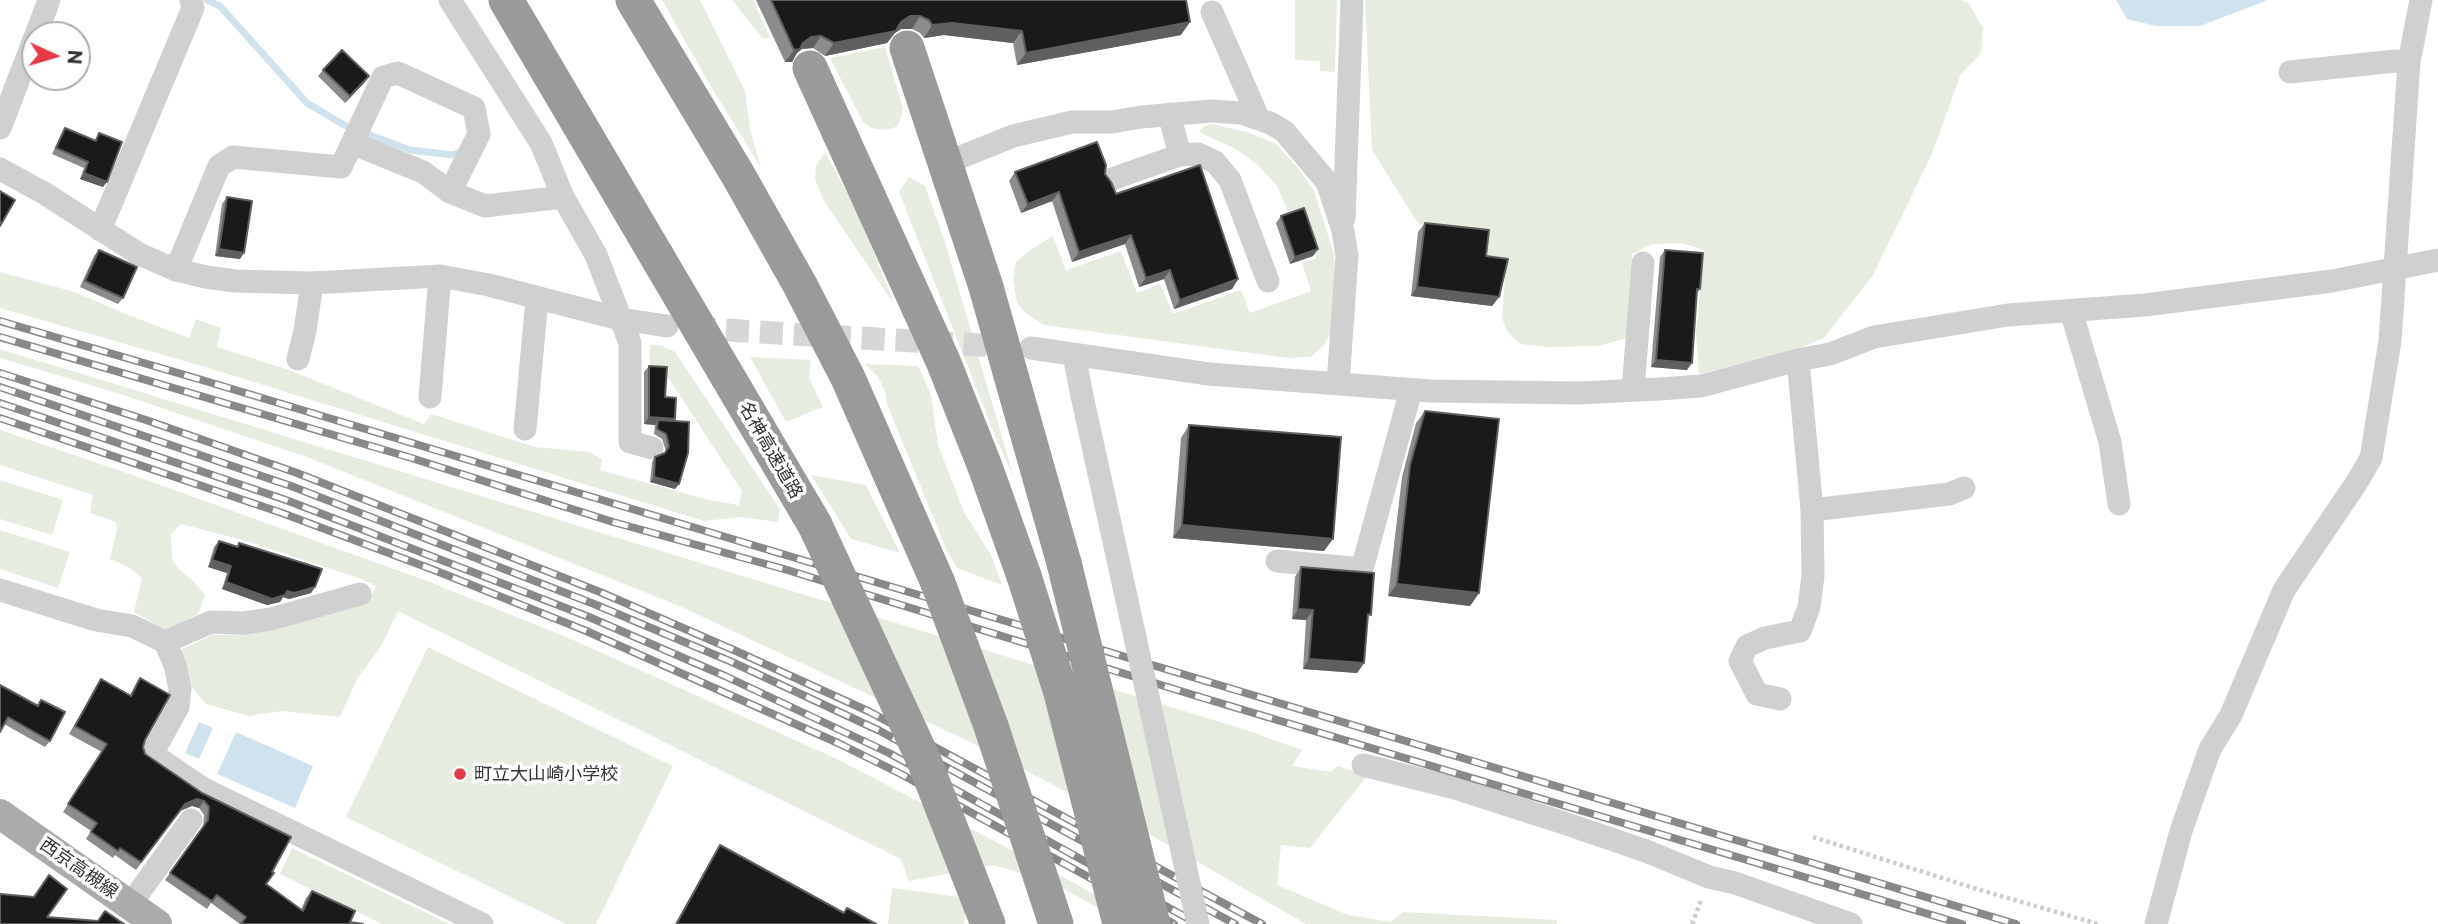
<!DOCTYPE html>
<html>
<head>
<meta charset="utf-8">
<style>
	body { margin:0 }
	#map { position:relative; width:2438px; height:924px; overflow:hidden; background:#fff; font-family:Commissioner,sans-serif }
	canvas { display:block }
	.north { position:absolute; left:21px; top:21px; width:70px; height:70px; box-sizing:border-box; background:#fff; border:2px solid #adadad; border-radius:50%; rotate:94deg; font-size:19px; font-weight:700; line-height:28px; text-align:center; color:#333 }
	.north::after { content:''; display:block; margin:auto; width:24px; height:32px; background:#e63946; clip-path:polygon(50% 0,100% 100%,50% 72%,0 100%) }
</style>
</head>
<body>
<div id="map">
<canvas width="2438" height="924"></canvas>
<div class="north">N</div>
</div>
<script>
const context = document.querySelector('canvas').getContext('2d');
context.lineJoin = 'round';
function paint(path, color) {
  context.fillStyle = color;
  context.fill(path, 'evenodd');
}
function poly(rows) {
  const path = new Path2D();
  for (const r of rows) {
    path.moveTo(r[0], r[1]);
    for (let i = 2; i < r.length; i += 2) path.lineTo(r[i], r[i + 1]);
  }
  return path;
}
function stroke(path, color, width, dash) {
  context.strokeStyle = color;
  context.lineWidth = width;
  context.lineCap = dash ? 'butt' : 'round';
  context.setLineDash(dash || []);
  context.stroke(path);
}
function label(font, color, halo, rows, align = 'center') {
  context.font = font + ' Commissioner,"Noto Sans JP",sans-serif';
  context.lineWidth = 7;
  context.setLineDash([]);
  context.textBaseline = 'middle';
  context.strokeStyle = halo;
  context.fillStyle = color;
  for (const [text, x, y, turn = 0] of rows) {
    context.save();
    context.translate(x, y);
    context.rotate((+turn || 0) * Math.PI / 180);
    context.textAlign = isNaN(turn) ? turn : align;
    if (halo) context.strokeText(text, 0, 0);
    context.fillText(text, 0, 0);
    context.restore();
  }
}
paint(poly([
	[662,0,700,0,745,91,750,129,761,168,707,80],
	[732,0,753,0,770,38,762,38],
	[1295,0,1337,0,1335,72,1320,71,1320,61,1295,60],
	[1365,0,1961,0,1969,4,1983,28,1981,54,1961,74,1931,156,1873,275,1824,338,1795,350,1699,374,1696,333,1704,250,1682,243,1653,244,1632,254,1626,338,1599,346,1547,347,1520,344,1507,331,1502,318,1506,264,1483,262,1417,222,1372,150],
	[885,47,903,108,900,121,896,127,885,130,871,128,863,122,830,58],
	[1212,124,1247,132,1276,144,1299,169,1314,191,1334,254,1336,286,1332,330,1324,345,1311,357,1288,358,1044,325,1024,312,1017,303,1013,278,1016,262,1030,250,1053,236,1066,270,1121,251,1137,293,1160,284,1173,314,1241,290,1250,313,1311,291,1302,263,1316,258,1301,210,1289,214,1277,186,1258,165,1236,149,1199,132,1203,127],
	[825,152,859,215,894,304,824,201,815,179,816,166],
	[909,177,925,186,945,242,1014,478,996,438,899,192],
	[0,272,75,292,123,313,189,338,196,319,221,328,217,347,289,370,424,424,431,414,535,447,589,452,602,459,600,470,709,500,739,505,742,491,664,371,651,370,649,352,651,345,661,345,675,352,780,509,778,522,741,517,704,521,205,367,0,308],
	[0,349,1240,728,1302,750,1292,766,1331,772,1338,766,1367,776,1310,848,1281,845,1277,885,1348,915,1391,922,1403,912,1557,920,1557,924,1306,924,1154,837,968,741,677,605,304,456,114,392,0,358],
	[750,357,811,360,809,378,823,407,786,422],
	[865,364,918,366,931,395,938,445,964,512,991,555,1002,585,957,568,947,551,887,404,885,391,878,377],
	[0,430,127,473,430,582,578,642,837,759,1052,871,1148,924,1128,924,1049,881,993,865,909,881,901,859,398,611,381,646,357,679,340,717,282,711,249,716,206,704,188,682,178,651,212,635,245,634,368,602,376,586,359,578,246,541,181,524,171,534,172,559,178,568,193,581,205,595,198,614,167,631,134,612,142,578,130,568,110,559,117,529,116,522,90,513,93,495,0,465],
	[811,475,866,485,900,553,851,539],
	[0,480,63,500,52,535,0,519],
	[0,530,70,552,58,588,0,569],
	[428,647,673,766,596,924,566,924,346,817],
	[292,848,449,924,382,924,280,874],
	[892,888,967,898,964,924,888,924]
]), '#e6ecdf');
paint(poly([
	[2116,0,2268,0,2200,26,2156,26,2127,19],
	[199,722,213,728,199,759,185,753],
	[236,732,313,766,295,808,217,774]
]), '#cfe2ee');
stroke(poly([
	[207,0,220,6,307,103,344,125,410,150,453,155,460,152]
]), '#cfe2ee', 7);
stroke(poly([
	[692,328,1014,347]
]), '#d6d6d6', 23, [23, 11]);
stroke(poly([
	[1813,837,1980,890,2098,924],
	[1692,924,1702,898]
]), '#cdcdcd', 4.5, [3.5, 3.5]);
stroke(poly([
	[450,0,541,143,563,197,596,255,630,343,630,442,652,448],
	[1212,12,1258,117],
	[36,35,49,0],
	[2290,72,2395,61,2409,62],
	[0,128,35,37],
	[352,143,423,172,450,192,485,206,563,197],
	[1180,155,1198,154,1215,162,1230,180,1268,281],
	[946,163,1013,136,1072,122,1112,122,1141,117,1211,111,1241,113,1270,123,1284,131,1327,182,1343,231,1347,256,1338,384],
	[0,169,44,193,139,254,176,270,206,277,235,281,312,283,440,276,489,285,620,319,667,326],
	[1112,179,1180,155,1169,114],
	[1344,218,1352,0],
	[100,230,193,8,191,0],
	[176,270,219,166,233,157,341,167,383,77,398,73,474,108,479,134,450,192],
	[2071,311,2110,442,2119,504],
	[1031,348,1209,374,1431,391,1580,393,1659,389,1701,386,1798,360,1830,354,1874,337,2008,315,2145,305,2332,281,2438,260],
	[1074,355,1082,396],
	[298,359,305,331,312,283],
	[1633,390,1643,263],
	[430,397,440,276],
	[525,429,537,299],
	[1812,510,1949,494,1964,488],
	[1277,561,1362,569,1411,390],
	[0,590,96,620,132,626,165,642,175,665,180,689,178,707,152,754,204,789,482,924],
	[165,642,211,622,244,623,271,619,360,594],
	[1780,699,1757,694,1740,661,1747,646,1765,638,1800,631,1809,607,1813,576,1812,510,1798,360],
	[1363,765,1455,788,1561,822,1646,851,1709,877,1735,883,1851,924],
	[130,905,191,820],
	[2156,924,2181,831,2210,749,2231,715,2284,590,2357,482,2371,458,2390,341,2409,62,2421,0]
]), '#d0d0d0', 23);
stroke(poly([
	[0,814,157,924]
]), '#ababab', 30);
stroke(poly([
	[506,0,815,525],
	[633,0,738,175,800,285,848,378,938,583],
	[907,48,986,287,1064,563],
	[810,68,943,361,984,464,1024,576]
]), '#9a9a9a', 35);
const rail = poly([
	[0,321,202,380,2016,924],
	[0,337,405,456,613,522,784,569,1200,697,1962,924],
	[0,373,146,420,297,473,600,592,736,651,870,712,1262,924],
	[0,387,291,486,594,604,732,662,880,731,1235,924],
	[0,403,286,500,589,617,725,676,889,753,1198,924],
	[0,418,282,513,434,570,584,630,838,743,901,774,1174,924]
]);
stroke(rail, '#888', 8);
stroke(rail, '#fff', 5, [16]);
stroke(poly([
	[1082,396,1198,924]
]), '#d0d0d0', 23);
stroke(poly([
	[815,525,925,763,988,924],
	[1064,563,1153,924],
	[1024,576,1061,693,1120,924],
	[938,583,991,726,1056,924]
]), '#9a9a9a', 35);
paint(poly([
	[756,0,821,0,1181,35,1017,65,1013,43,944,35,924,38,920,33,912,29,901,29,895,33,887,43,825,56,813,48,802,49,797,53,792,62,785,62],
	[323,70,369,76,364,83,345,103,318,76],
	[65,128,94,141,99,133,103,187,80,179,84,168,52,154,62,133],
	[1015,172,1105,174,1116,194,1238,279,1232,289,1174,309,1164,279,1139,287,1125,244,1072,262,1052,201,1021,213,1009,181],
	[227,197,240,259,215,256,222,204],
	[1281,216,1318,249,1313,256,1290,264,1276,223],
	[1425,223,1486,256,1499,297,1492,306,1411,296,1418,232],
	[99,250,123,298,118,304,80,287,94,256],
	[1665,250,1700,289,1697,294,1687,370,1651,367,1660,257],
	[649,366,665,397,673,421,679,484,675,489,650,482,652,462,655,457,664,454,666,451,662,439,654,434,655,425,644,424,644,372],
	[1425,411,1479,593,1470,606,1388,596,1402,477,1416,423],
	[1189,425,1324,551,1173,538,1181,438],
	[219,541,237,547,239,543,315,587,311,593,289,599,283,597,280,602,267,605,222,589,227,573,208,567,214,547],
	[1301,567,1367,620,1364,663,1357,673,1303,669,1306,620,1292,619,1295,577],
	[140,678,145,740,143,747,145,754,202,793,266,884,301,910,306,898,312,891,350,922,363,924,240,924,211,903,207,909,165,880,203,827,204,815,199,808,192,806,180,811,136,870,115,855,113,858,86,839,91,831,63,812,102,752,69,734,101,679,130,695],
	[0,685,37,706,41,700,50,741,45,747,4,724],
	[720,845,843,913,847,908,876,924,675,924,713,856]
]), '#8c8c8c');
paint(poly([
	[910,16,920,16,912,29,901,29,895,33,887,43,825,56,834,43,901,22],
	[1190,22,1181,35,1017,65,1026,53],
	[952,23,1022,31,1013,43,944,35,924,38,932,25],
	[821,36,813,48,802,49,797,53,792,62,785,62,794,50,811,37],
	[369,76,364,83,345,103,350,96],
	[84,173,107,182,103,187,80,179],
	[1059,192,1052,201,1021,213,1028,204],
	[1131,235,1125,244,1072,262,1079,252],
	[219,249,244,253,240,259,215,256],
	[1318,249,1313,256,1290,264,1295,257],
	[1170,270,1164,279,1139,287,1146,278],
	[1238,279,1232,289,1174,309,1180,300],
	[1417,287,1499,297,1492,306,1411,296],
	[1656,360,1692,363,1687,370,1651,367],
	[649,417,675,419,670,426,658,420,655,425,644,424],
	[654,477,679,484,675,489,650,482],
	[1182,525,1333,539,1324,551,1173,538],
	[212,560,231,566,227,573,208,567],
	[226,582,287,591,315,587,311,593,289,599,283,597,280,602,267,605,222,589],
	[1397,584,1479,593,1470,606,1388,596],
	[1298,609,1313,610,1306,620,1292,619],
	[1309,659,1364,663,1357,673,1303,669],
	[197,799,204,801,199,808,192,806,180,811,136,870,185,804]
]), '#5f5f5f');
const building = poly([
	[771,0,1186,0,1190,22,1026,53,1022,31,952,23,932,25,929,20,920,16,910,16,901,22,896,31,834,43,821,36,811,37,803,43,800,49,794,50,771,0],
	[342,50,369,76,350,96,323,70,342,50],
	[65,128,96,141,99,133,122,142,107,182,84,173,88,162,56,148,65,128],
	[1097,142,1106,165,1105,174,1111,182,1116,194,1200,165,1238,279,1180,300,1170,270,1146,278,1131,235,1079,252,1059,192,1028,204,1015,172,1097,142],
	[0,191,15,200,0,226,0,191],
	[227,197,252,201,244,253,219,249,227,197],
	[1304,208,1318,249,1295,257,1281,216,1304,208],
	[1425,223,1489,230,1486,256,1508,259,1499,297,1417,287,1425,223],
	[99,250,137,267,123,298,85,281,99,250],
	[1665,250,1703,253,1700,289,1697,289,1692,363,1656,360,1665,250],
	[649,366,667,367,665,397,676,398,675,419,649,417,649,366],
	[1425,411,1499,419,1479,593,1397,584,1410,465,1425,411],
	[658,420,689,422,688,453,679,484,654,477,655,457,665,453,669,446,666,434,657,429,658,420],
	[1189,425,1341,437,1333,539,1182,525,1189,425],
	[219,541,238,547,239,543,322,569,315,587,294,593,287,591,285,595,272,599,226,582,231,566,212,560,219,541],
	[1301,567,1374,573,1371,615,1368,614,1364,663,1309,659,1313,610,1298,609,1301,567],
	[140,678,170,695,145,740,143,747,145,754,202,793,291,837,272,872,274,873,266,884,303,911,312,891,355,911,350,922,363,924,241,924,246,917,217,895,212,901,170,873,208,820,209,807,204,801,197,799,185,804,141,862,120,848,118,851,91,832,97,823,68,804,107,744,75,726,101,679,131,696,140,678],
	[0,685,38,706,41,700,65,712,50,741,8,717,0,732,0,685],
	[720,845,844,913,847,908,876,924,679,924,677,923,720,845],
	[49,875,67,889,47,917,98,921,105,911,124,924,0,924,0,894,34,897,49,875]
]);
paint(building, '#1a1a1a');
stroke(building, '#5f5f5f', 2);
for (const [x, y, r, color] of [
	[460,774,7,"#e63946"]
]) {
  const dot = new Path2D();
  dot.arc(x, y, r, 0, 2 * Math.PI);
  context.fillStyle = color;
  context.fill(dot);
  stroke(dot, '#fff', 2.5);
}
label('18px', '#333', '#fff', [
	["名神高速道路",771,450,60],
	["西京高槻線",79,868,35]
]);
label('18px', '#333', '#fff', [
	["町立大山崎小学校",474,774]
], 'left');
</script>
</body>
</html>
